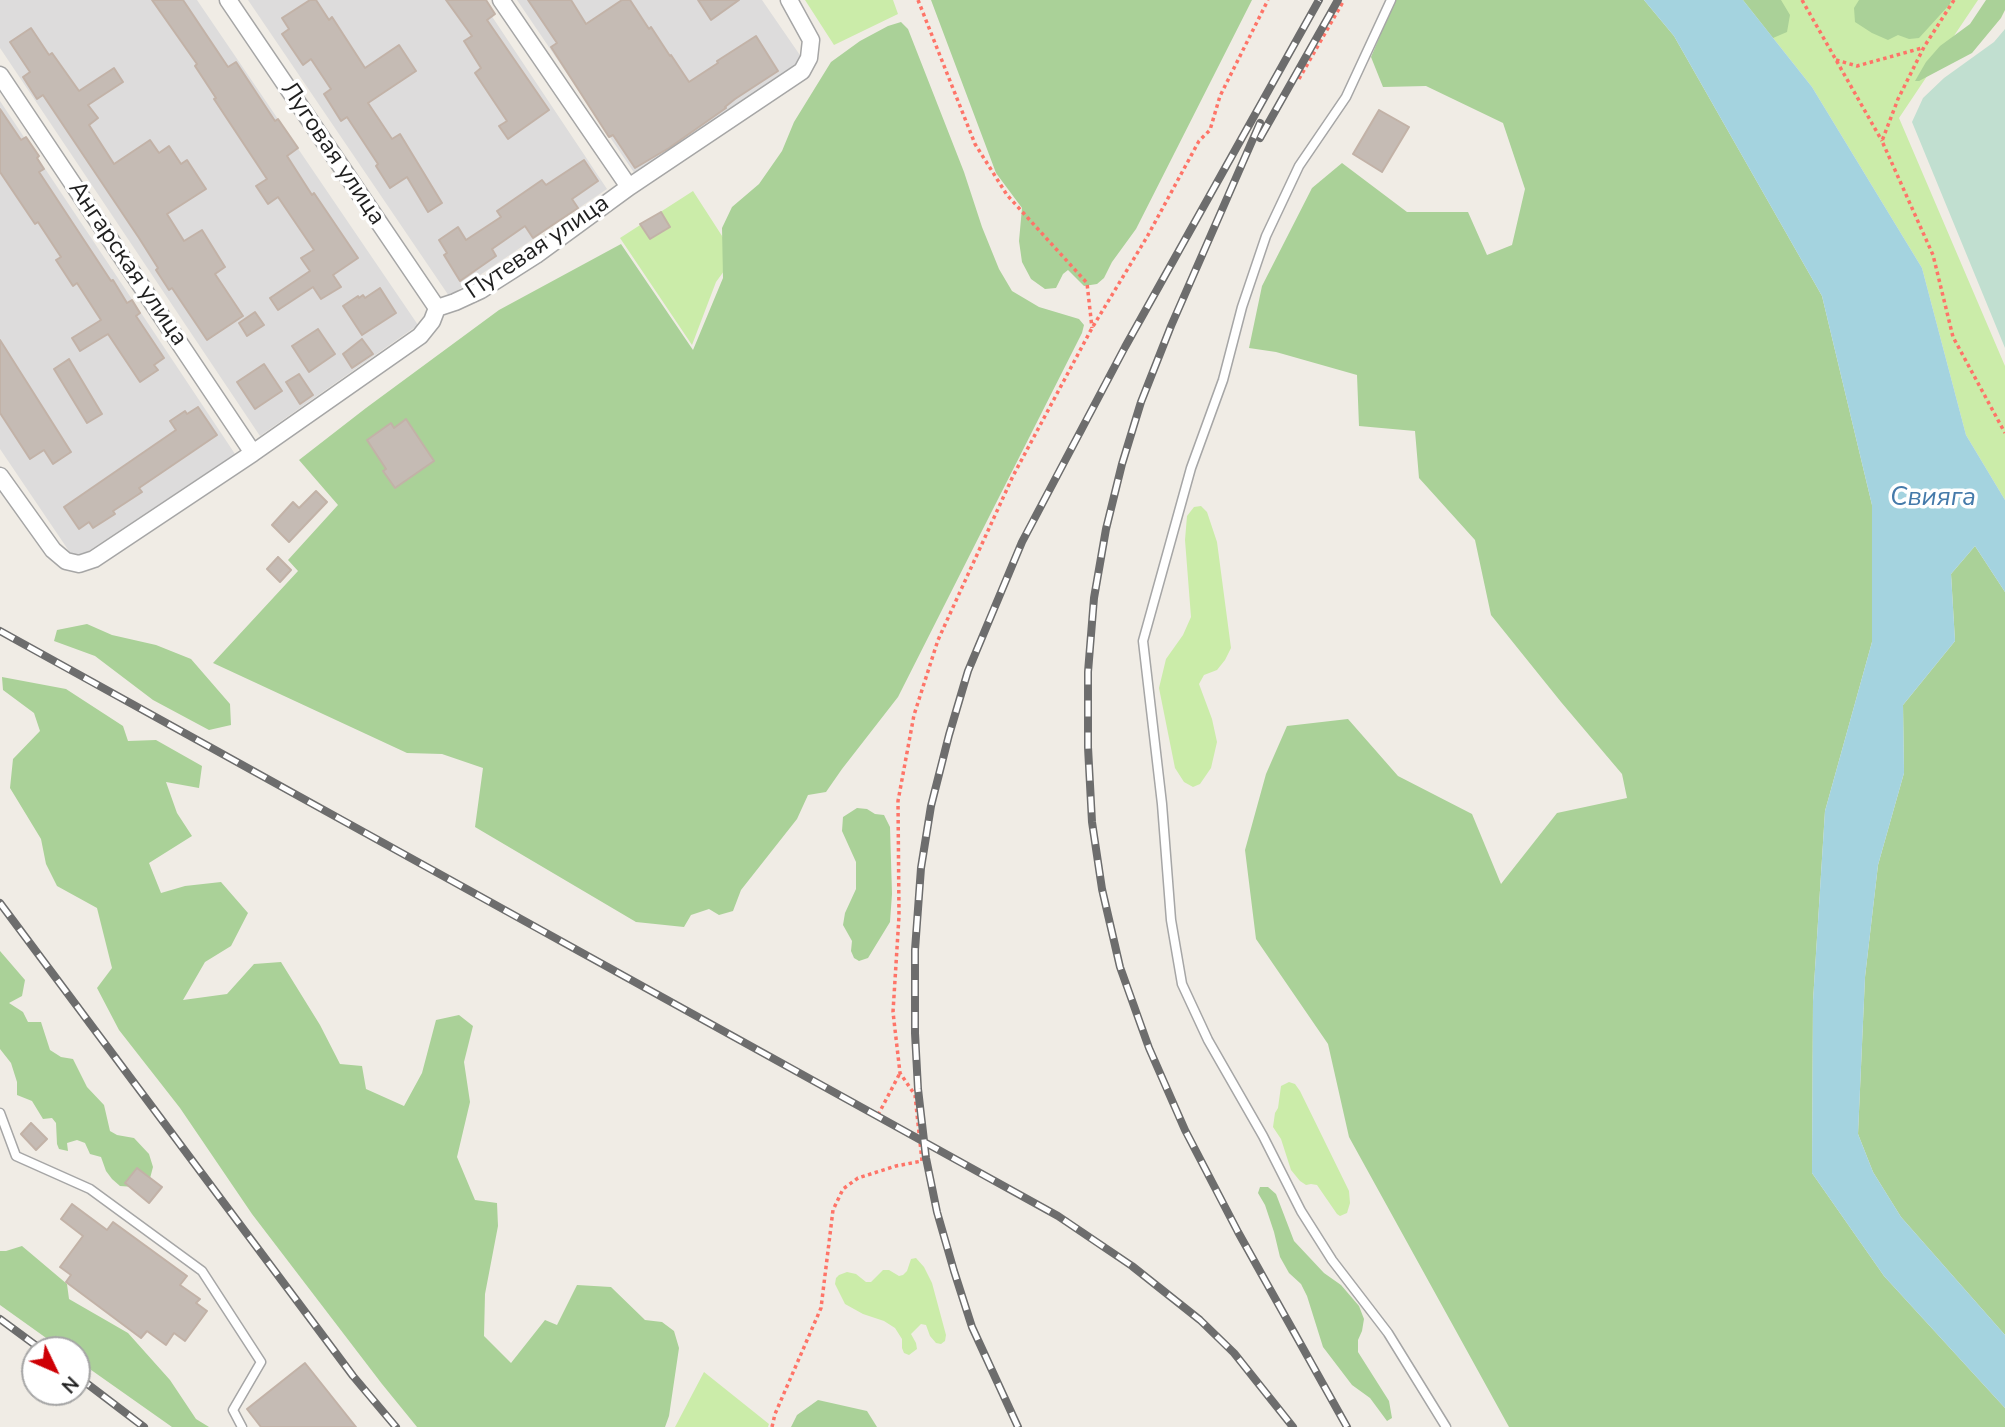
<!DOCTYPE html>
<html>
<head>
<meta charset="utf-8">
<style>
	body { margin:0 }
	#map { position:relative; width:2005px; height:1427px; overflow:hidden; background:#f0ece5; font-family:"Nunito Sans",sans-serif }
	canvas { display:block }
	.north { position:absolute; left:21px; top:1336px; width:70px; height:70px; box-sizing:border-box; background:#fff; border:2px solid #a5a5a5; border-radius:50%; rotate:134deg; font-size:19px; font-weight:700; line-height:28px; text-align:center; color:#1f1f1f }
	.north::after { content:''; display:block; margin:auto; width:24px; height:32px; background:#ce0005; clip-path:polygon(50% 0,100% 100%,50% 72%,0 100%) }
</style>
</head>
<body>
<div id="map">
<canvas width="2005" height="1427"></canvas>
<div class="north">N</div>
</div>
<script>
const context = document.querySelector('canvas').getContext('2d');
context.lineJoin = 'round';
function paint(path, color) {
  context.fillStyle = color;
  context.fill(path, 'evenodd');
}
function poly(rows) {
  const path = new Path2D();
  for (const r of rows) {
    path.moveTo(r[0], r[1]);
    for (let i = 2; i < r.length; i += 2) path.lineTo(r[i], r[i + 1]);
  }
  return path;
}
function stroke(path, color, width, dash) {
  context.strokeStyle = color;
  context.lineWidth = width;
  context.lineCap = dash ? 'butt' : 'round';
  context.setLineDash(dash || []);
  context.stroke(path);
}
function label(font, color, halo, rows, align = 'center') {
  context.font = font + ' "Nunito Sans",sans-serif';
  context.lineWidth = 7;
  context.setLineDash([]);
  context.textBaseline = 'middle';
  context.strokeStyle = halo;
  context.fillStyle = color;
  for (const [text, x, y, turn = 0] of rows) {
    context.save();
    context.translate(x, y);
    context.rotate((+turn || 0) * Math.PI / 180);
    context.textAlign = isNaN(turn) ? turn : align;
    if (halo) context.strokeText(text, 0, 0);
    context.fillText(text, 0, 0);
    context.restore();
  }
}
paint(poly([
	[0,0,197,0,418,325,260,436,0,48],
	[248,0,481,0,607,189,449,296],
	[517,0,762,0,804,61,635,174],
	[0,101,235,454,75,560,0,449]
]), '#dddcdc');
paint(poly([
	[805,0,893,0,898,14,834,45],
	[1743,0,1978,0,1899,118,2005,366,2005,500,1966,435,1922,268,1812,87],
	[693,191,735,256,716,282,692,345,620,238],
	[1201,506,1207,512,1217,542,1231,648,1225,660,1217,670,1204,675,1199,684,1212,719,1217,742,1211,768,1200,784,1193,787,1184,782,1175,768,1159,688,1166,659,1183,635,1191,617,1185,540,1187,516,1194,507],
	[1289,1082,1295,1084,1300,1091,1349,1191,1350,1203,1347,1213,1340,1216,1337,1214,1317,1185,1311,1184,1306,1185,1300,1181,1291,1170,1281,1139,1273,1127,1275,1113,1278,1108,1281,1086],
	[916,1258,924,1267,932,1283,946,1335,945,1341,941,1344,936,1343,930,1336,926,1325,921,1324,911,1334,916,1343,917,1349,909,1355,904,1353,902,1348,902,1339,895,1328,884,1321,863,1314,845,1304,835,1284,836,1278,839,1275,847,1272,856,1274,866,1282,871,1282,883,1270,889,1270,899,1276,903,1275,907,1271,911,1259],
	[704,1372,769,1424,768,1427,675,1427]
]), '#cbeca9');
paint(poly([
	[931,0,1252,0,1136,229,1112,262,1104,278,1097,284,1084,286,1068,270,1063,274,1056,288,1045,289,1031,279,1022,262,1019,241,1022,208,996,173],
	[1395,0,1644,0,1674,36,1822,296,1872,505,1872,642,1825,811,1813,1001,1812,1173,1884,1276,2005,1408,2005,1427,1509,1427,1349,1137,1328,1044,1256,939,1245,850,1266,774,1287,726,1348,719,1398,776,1472,814,1501,884,1557,813,1627,798,1622,774,1561,702,1491,615,1475,540,1419,478,1415,431,1359,426,1357,375,1276,352,1249,348,1262,286,1312,188,1342,163,1407,212,1468,212,1487,255,1512,245,1525,189,1503,123,1426,86,1383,87,1371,57],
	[1743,0,1781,0,1790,15,1787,32,1773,38],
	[1859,0,1951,0,1950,4,1919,38,1909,39,1898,35,1888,40,1872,33,1855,22,1854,8],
	[1986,0,2005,0,2005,10,2001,18,1972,53,1919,81,1915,81,1926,62,1940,46,1970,24],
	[901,22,908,29,964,172,982,227,999,269,1012,291,1039,307,1079,319,1084,325,1082,333,898,697,842,769,826,792,808,795,797,819,741,890,733,911,719,915,709,909,691,915,684,927,636,922,475,827,483,768,442,754,407,753,213,663,298,571,288,560,338,505,299,460,366,408,499,310,621,244,693,350,723,278,722,228,732,207,759,184,782,151,794,122,831,62,860,41,888,26],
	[1975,546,2005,592,2005,1335,1901,1217,1873,1172,1858,1134,1865,977,1878,865,1904,773,1903,705,1955,641,1951,574],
	[87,624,112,635,156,645,191,659,230,704,231,725,209,730,153,700,95,656,54,641,57,630],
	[2,677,66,689,123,726,128,741,156,740,202,766,199,788,166,782,177,813,192,836,149,863,161,893,185,886,221,882,248,913,231,946,205,962,183,1000,227,994,254,964,281,962,320,1025,340,1064,362,1066,366,1089,404,1106,422,1073,436,1020,459,1015,473,1026,464,1062,470,1102,457,1157,475,1200,497,1203,498,1226,485,1294,484,1336,511,1363,545,1320,557,1325,577,1285,611,1287,645,1320,662,1322,674,1331,679,1348,669,1416,665,1427,417,1427,382,1384,252,1214,180,1108,119,1030,97,988,112,968,97,908,57,886,46,864,41,839,10,788,13,759,40,731,34,713,3,690],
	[857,808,867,809,875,814,884,815,890,827,892,894,890,922,868,958,859,961,854,958,851,951,852,941,843,925,845,913,856,889,856,862,842,831,843,817],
	[0,951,25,980,22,996,9,1003,23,1012,28,1022,41,1022,50,1050,61,1057,73,1059,87,1087,104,1105,110,1131,117,1135,134,1138,149,1154,153,1167,149,1182,134,1187,120,1186,112,1179,106,1171,101,1157,90,1154,85,1143,77,1140,67,1143,68,1151,59,1149,57,1144,56,1123,52,1118,43,1119,32,1101,17,1095,17,1082,11,1063,0,1049],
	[1260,1187,1268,1187,1276,1194,1294,1241,1324,1273,1341,1285,1359,1306,1364,1319,1362,1331,1358,1340,1358,1352,1389,1401,1392,1418,1387,1421,1370,1398,1352,1385,1323,1347,1307,1296,1301,1284,1289,1273,1280,1257,1274,1232,1265,1205,1258,1193],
	[22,1246,67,1284,69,1299,128,1333,170,1380,196,1419,209,1427,172,1427,77,1360,77,1350,63,1350,0,1305,0,1251,6,1251],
	[818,1400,867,1411,877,1427,791,1427,797,1415]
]), '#aad198');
paint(poly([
	[2005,29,2005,348,1912,122,1923,98,1944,78,1994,42]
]), '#c1dfd0');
paint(poly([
	[1644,0,1743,0,1812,87,1922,268,1966,435,2005,500,2005,592,1975,546,1951,574,1955,641,1903,705,1904,773,1878,865,1865,977,1858,1134,1873,1172,1901,1217,2005,1335,2005,1408,1884,1276,1812,1173,1813,1001,1825,811,1872,642,1872,505,1822,296,1674,36]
]), '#a4d3df');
const building = poly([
	[152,0,183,0,228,67,236,62,275,121,278,119,298,148,287,156,312,195,314,193,358,258,333,275,341,287,321,299,313,287,278,310,270,298,310,271,301,258,314,250,278,197,268,204,256,186,267,179,214,99,216,98,195,66,197,64,152,0],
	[310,0,316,0,329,20,332,17,365,68,399,45,416,71,368,103,392,139,400,134,442,203,428,212,407,177,390,188,376,166,378,164,347,117,341,121,324,94,331,89,311,59,303,65,282,34,289,29,282,18,310,0],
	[446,0,486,0,495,14,487,20,549,110,508,139,499,126,507,121,475,73,481,68,464,41,472,36,446,0],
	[528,0,571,0,586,24,622,0,630,0,649,29,651,27,670,56,671,55,689,82,718,63,717,61,756,36,778,71,735,99,725,107,726,108,669,148,635,168,613,135,609,137,551,47,557,43,528,0],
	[698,0,739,0,711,20,698,0],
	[31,28,49,55,52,53,79,91,114,68,123,82,88,105,98,118,89,125,114,164,150,140,159,153,169,146,181,164,187,160,206,189,167,214,184,241,202,230,225,267,215,274,243,316,207,340,172,288,169,290,156,270,158,268,139,238,43,95,37,99,23,77,30,72,10,42,31,28],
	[0,109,21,140,26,137,39,156,37,158,44,169,39,172,111,281,113,280,127,303,132,300,140,313,136,316,164,358,154,365,158,370,140,382,108,334,80,351,72,338,101,320,77,283,73,286,56,260,61,257,38,222,35,224,0,172,0,109],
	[1379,110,1409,127,1382,172,1353,154,1379,110],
	[584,160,598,181,572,199,578,208,533,238,525,226,492,249,496,256,460,281,444,255,447,253,439,240,458,227,466,240,501,217,497,211,542,180,546,185,584,160],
	[661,212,670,227,650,239,640,224,661,212],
	[380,288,396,313,362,335,343,306,358,296,359,298,363,295,365,298,380,288],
	[255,312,264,325,247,336,239,323,255,312],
	[318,329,335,354,309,372,292,346,318,329],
	[362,339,373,354,352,368,343,354,362,339],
	[0,340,71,452,53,464,44,450,30,459,0,413,0,340],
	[69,359,102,414,87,423,54,369,69,359],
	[264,364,282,391,255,409,237,382,264,364],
	[299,374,313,395,300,404,286,382,299,374],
	[198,407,217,435,139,488,142,492,113,511,115,514,93,528,89,522,79,529,64,507,176,430,170,421,185,411,187,414,198,407],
	[406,419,434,461,395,488,383,471,386,469,367,440,391,423,394,428,406,419],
	[316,491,327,502,289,542,272,525,293,502,299,508,316,491],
	[278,557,291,570,280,582,267,569,278,557],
	[31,1123,47,1139,36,1150,21,1134,31,1123],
	[137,1168,162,1187,149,1203,125,1183,137,1168],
	[72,1204,107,1230,113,1222,187,1276,180,1285,200,1299,196,1303,207,1311,185,1341,174,1333,166,1345,147,1331,141,1338,66,1282,71,1275,60,1267,83,1236,61,1219,72,1204],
	[305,1363,356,1427,261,1427,247,1409,305,1363]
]);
paint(building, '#c5bbb4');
stroke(building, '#c2b2a7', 2);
const service = poly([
	[1391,0,1346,97,1299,166,1266,236,1242,307,1223,380,1191,468,1143,641,1162,804,1171,920,1182,984,1208,1040,1263,1136,1301,1211,1332,1260,1388,1333,1446,1427],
	[0,1113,16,1156,90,1189,202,1271,261,1362,233,1410,242,1427]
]);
const minor = poly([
	[228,0,437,308],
	[501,0,629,187],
	[0,75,253,453],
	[0,476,53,550,66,561,79,564,94,559,253,453,420,336,432,321,437,308,455,302,481,290,536,255,629,187,802,71,809,58,811,40,789,0]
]);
stroke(service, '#a6a6a6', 11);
stroke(minor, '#a6a6a6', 19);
stroke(poly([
	[918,0,975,144,1007,195,1087,283,1092,328],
	[1802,0,1882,141],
	[1954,0,1924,47,1898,99,1882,141,1933,255,1953,337,2005,433],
	[1836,60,1857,66,1922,48],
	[1299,79,1344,0],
	[878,1115,900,1073],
	[772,1427,775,1414,821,1308,833,1210,843,1189,858,1178,896,1166,922,1161,915,1095,900,1073,893,1012,899,916,898,801,914,715,938,640,1013,476,1092,328,1147,237,1199,141,1210,130,1220,96,1268,0]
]), '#fe7468', 3.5, [3.5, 3.5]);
stroke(service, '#fff', 8);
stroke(minor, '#fff', 16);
const rail = poly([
	[1260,123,1171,326,1141,402,1122,464,1106,529,1094,598,1088,672,1088,747,1092,822,1102,889,1120,967,1149,1048,1185,1130,1238,1232,1347,1427],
	[1260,138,1338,0],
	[0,631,1058,1216,1132,1266,1200,1320,1234,1353,1293,1427],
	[0,903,353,1376,396,1427],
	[0,1319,42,1350],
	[77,1376,144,1427],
	[1018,1427,972,1327,954,1271,937,1212,926,1158,918,1089,915,1033,915,950,921,868,931,806,949,735,968,671,1022,542,1125,347,1319,0]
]);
stroke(rail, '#6d6d6d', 8);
stroke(rail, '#fff', 5, [16]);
label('24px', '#1f1f1f', '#fff', [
	["Луговая улица",332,154,56],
	["Путевая улица",538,248,-34],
	["Ангарская улица",127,264,56]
]);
label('italic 26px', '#457aaa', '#fff', [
	["Свияга",1933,499]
]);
</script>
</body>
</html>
